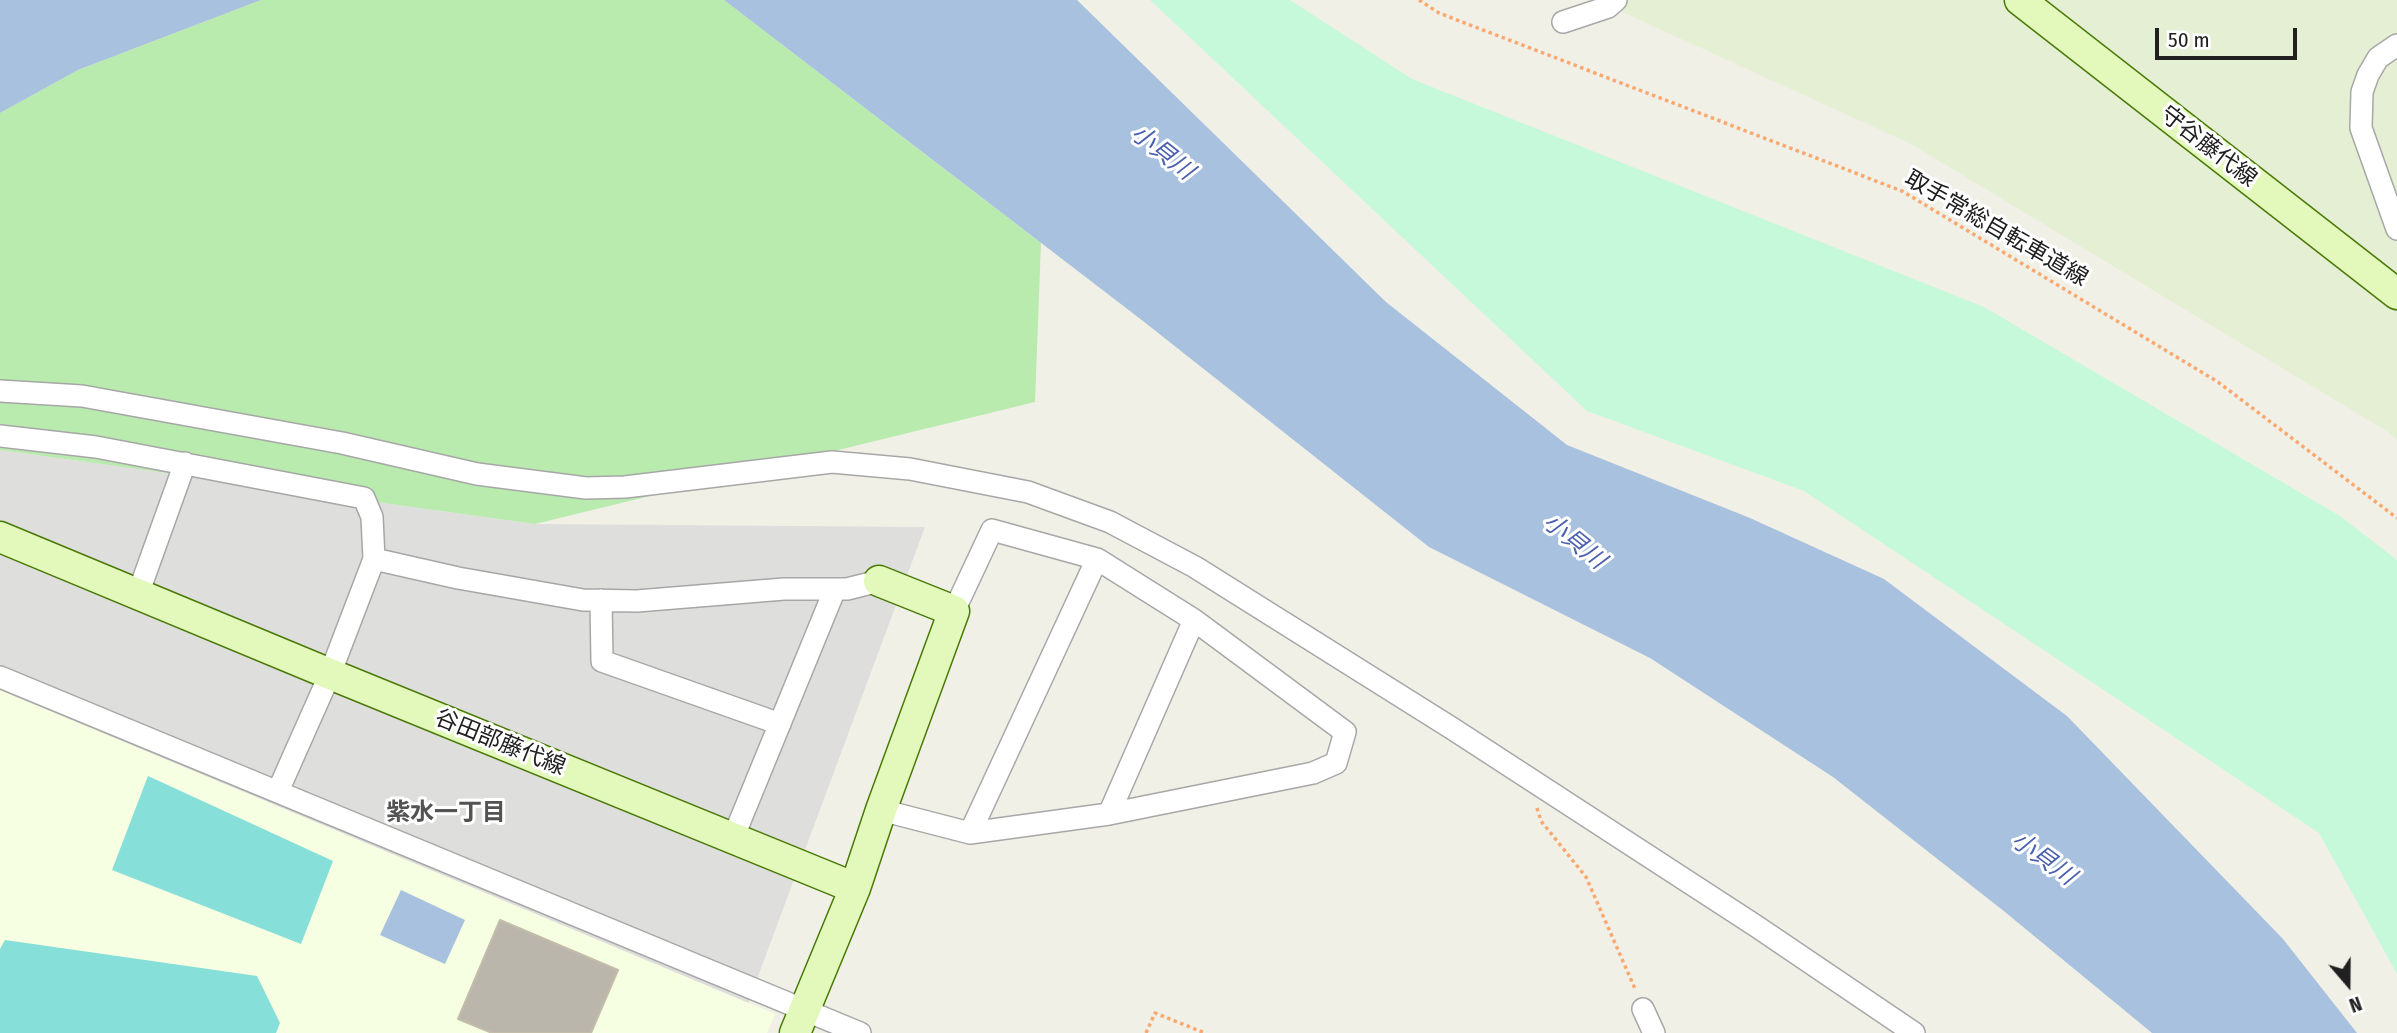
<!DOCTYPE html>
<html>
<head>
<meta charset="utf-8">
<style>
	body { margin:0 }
	#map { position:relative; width:2397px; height:1033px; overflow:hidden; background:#f1f0e7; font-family:"Fira Sans Condensed",sans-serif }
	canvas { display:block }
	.north { position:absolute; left:2313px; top:949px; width:70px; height:70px; -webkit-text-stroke:5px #fff; paint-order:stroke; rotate:160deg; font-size:19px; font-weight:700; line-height:28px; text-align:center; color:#202020 }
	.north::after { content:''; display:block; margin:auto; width:24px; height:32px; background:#202020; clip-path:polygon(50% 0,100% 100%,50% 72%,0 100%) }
	.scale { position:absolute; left:2155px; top:28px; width:142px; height:32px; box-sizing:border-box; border:4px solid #202020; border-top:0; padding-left:9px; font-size:21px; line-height:24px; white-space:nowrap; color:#202020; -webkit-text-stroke:5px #fff; paint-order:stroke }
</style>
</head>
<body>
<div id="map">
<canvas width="2397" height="1033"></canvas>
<div class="north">N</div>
<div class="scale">50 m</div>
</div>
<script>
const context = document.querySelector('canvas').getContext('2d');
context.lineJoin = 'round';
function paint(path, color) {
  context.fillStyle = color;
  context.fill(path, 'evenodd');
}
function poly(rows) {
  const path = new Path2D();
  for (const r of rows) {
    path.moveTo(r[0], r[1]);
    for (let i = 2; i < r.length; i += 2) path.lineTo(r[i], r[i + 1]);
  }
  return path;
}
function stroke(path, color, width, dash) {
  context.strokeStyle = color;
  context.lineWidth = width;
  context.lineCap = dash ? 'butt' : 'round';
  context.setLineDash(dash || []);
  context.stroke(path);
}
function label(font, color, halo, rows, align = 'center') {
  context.font = font + ' "Fira Sans Condensed","Noto Sans JP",sans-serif';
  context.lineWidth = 6;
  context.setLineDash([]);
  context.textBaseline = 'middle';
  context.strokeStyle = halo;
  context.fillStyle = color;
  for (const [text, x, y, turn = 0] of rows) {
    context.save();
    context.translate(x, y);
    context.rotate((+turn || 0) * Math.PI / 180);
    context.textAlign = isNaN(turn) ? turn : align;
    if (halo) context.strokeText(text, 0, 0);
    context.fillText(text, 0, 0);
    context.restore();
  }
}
paint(poly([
	[0,450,535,524,925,527,737,1033,0,1033]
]), '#dededd');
paint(poly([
	[0,690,775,1014,767,1033,0,1033]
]), '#f6ffe2');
paint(poly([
	[1596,0,2397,0,2397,440,2388,432,1911,144]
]), '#e4efd3');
paint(poly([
	[261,0,724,0,1041,243,1035,402,535,524,0,450,0,113,78,70]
]), '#b9eaae');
paint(poly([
	[1150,0,1290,0,1412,79,1984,307,2340,516,2397,560,2397,974,2319,833,1804,491,1587,411]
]), '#c5f9d9');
paint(poly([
	[148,776,333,861,301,944,112,870],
	[5,940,257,976,280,1023,276,1033,0,1033,0,949]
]), '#86dfd8');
paint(poly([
	[0,0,261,0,78,70,0,113],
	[724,0,1077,0,1386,302,1567,445,1750,518,1884,579,2067,716,2283,939,2357,1033,2152,1033,2005,912,1833,777,1650,658,1429,547,1143,321],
	[401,890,465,920,445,964,380,935]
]), '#a8c1de');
const building = poly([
	[500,920,618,970,591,1033,492,1033,458,1019,500,920]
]);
paint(building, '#bab6ac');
stroke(building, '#c2bca9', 2);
const street = poly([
	[1563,22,1608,7,1616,0],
	[2397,45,2378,58,2368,75,2362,92,2361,128,2397,229],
	[0,391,82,396,342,443,477,474,586,488,625,487,832,462,910,469,1028,492,1110,522,1195,567,1453,729,1756,926,1914,1033],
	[0,436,96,447,364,498,372,517,374,559,330,674,278,791],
	[374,559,458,578,583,600,637,601,784,589,847,589,879,581],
	[138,594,185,463],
	[601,600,602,661,780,724],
	[0,677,860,1033],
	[881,810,970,833,1109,814,1313,773,1336,763,1345,732,1194,620,1097,559,992,530,954,611],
	[1109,814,1194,620],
	[970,833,1097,559],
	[733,838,835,589],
	[1643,1009,1654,1033]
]);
const secondary = poly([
	[2020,0,2397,294],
	[0,537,330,674,855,888],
	[795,1033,855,888,881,810,954,611,879,581]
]);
stroke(street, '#a7a7a7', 24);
stroke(secondary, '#497906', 33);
stroke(poly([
	[1419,0,1439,13,1902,191,2218,382,2397,518],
	[1537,808,1541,821,1586,877,1636,991],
	[1146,1033,1155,1013,1205,1033]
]), '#f9a870', 3.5, [3.5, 3.5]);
stroke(street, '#fff', 21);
stroke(secondary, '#e3f9bc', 30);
label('23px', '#202020', '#fff', [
	["守谷藤代線",2208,147,38],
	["取手常総自転車道線",1996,229,30],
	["谷田部藤代線",500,743,22]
]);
label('italic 24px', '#4c60b0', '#fff', [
	["小貝川",1162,153,38],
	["小貝川",1574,542,39],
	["小貝川",2043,859,36]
]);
label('bold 24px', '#535353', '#fff', [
	["紫水一丁目",446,813]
]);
</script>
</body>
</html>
